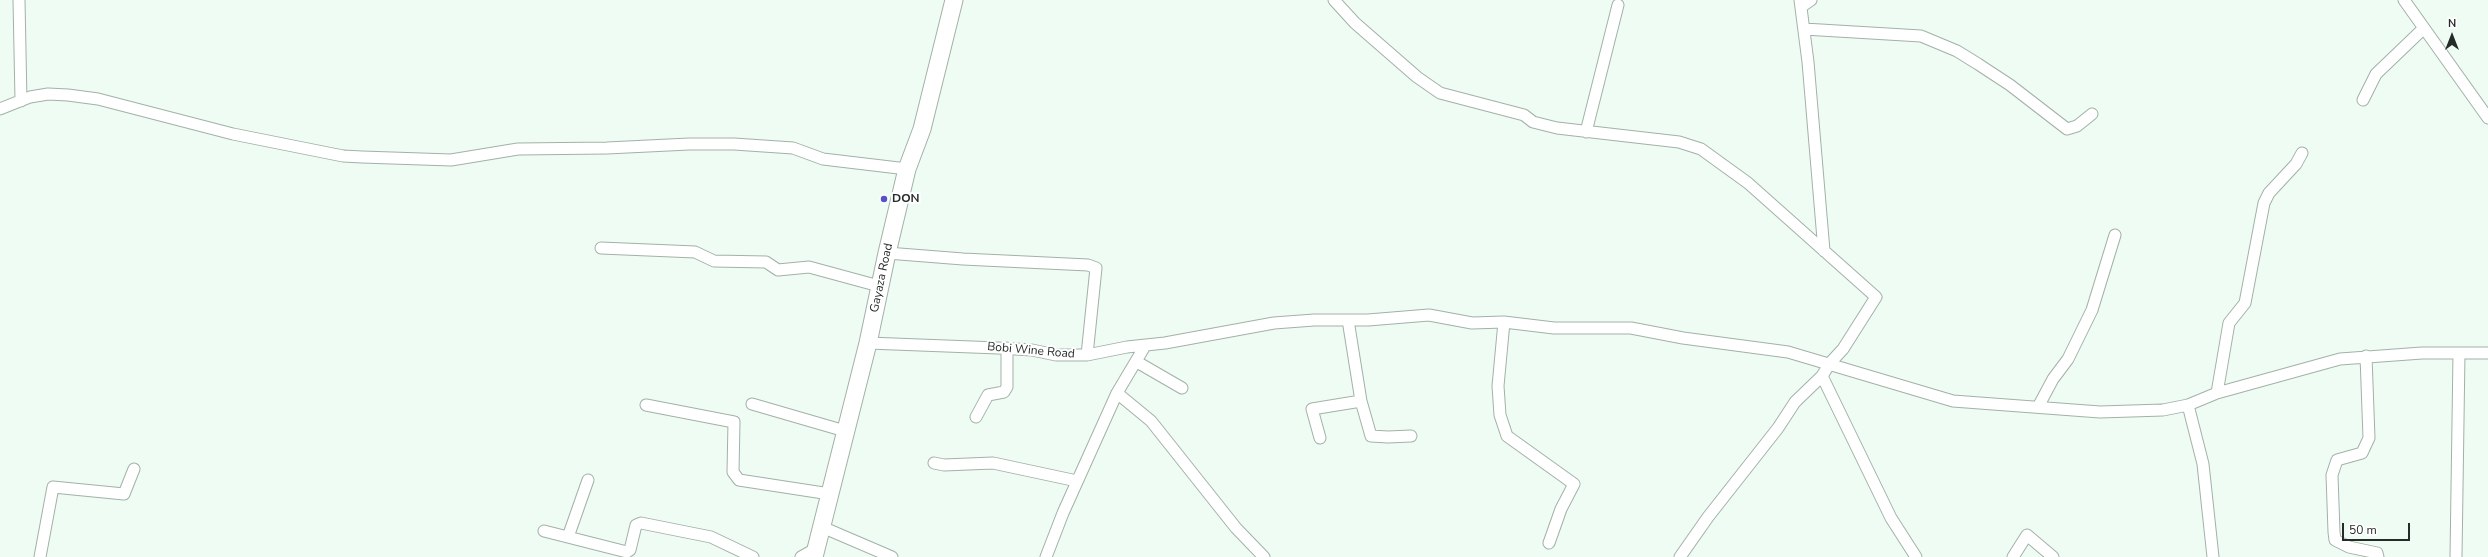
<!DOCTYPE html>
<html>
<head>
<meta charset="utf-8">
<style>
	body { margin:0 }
	#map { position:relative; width:2488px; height:557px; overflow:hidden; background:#eefcf4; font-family:"Nunito Sans",sans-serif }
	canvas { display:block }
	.north { position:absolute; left:2432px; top:16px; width:40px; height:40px; -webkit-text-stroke:3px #fff; paint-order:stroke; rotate:0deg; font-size:11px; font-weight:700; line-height:16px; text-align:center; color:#252b28 }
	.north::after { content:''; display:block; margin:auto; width:14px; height:18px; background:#252b28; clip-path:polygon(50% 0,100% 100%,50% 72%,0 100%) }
	.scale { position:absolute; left:2342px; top:523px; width:68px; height:18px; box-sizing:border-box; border:2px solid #252b28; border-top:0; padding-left:5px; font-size:12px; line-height:14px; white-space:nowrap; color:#252b28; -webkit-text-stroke:3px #fff; paint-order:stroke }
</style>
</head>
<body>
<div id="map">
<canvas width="2488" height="557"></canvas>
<div class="north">N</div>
<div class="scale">50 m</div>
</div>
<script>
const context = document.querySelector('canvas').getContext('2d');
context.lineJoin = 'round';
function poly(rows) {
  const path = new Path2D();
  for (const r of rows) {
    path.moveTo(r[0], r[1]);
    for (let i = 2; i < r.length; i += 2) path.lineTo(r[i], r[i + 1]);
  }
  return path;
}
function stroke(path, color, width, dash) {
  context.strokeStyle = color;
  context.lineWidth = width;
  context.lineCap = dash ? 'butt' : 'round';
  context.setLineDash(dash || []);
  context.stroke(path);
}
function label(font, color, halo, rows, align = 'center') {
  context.font = font + ' "Nunito Sans",sans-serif';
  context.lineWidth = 4;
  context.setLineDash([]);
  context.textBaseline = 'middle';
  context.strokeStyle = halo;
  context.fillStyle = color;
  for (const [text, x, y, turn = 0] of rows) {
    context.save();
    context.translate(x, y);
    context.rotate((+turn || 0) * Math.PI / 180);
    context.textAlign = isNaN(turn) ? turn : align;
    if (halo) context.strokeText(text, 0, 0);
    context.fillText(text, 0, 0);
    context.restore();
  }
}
const minor = poly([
	[19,0,21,101],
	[1334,0,1355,23,1417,77,1440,93,1524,115,1533,122,1557,128,1679,142,1701,149,1748,183,1876,297,1843,349,1830,363,1822,376,1795,402,1778,428,1708,517,1680,557],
	[1800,0,1808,62,1824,251],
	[2404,0,2488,118],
	[1801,7,1811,0],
	[1804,29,1921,36,1957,51,1978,64,2010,85,2067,129,2077,126,2092,114],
	[2363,100,2376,74,2424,28],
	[0,109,30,97,48,94,68,95,98,99,233,134,343,156,362,157,451,160,518,149,607,148,689,144,734,144,793,148,823,159,907,169],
	[1586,132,1618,5],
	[601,248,695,252,714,261,766,262,778,270,809,267,879,286],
	[887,253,963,259,1088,265,1096,268,1087,355],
	[1504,322,1498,386,1500,415,1507,436,1574,484,1561,509,1549,543],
	[868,343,998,348,1032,350,1056,355,1087,355,1127,347,1165,343,1274,323,1314,320,1368,320,1429,315,1472,323,1504,322,1554,328,1631,328,1683,338,1788,352,1953,401,2100,412,2163,410,2188,405,2217,393,2340,359,2422,353,2488,353],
	[2366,356,2369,438,2362,453,2337,460,2332,475,2334,532,2335,540,2349,547,2377,553,2378,557],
	[1137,362,1182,388],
	[1822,376,1891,518,1916,557],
	[1117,393,1151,421,1236,528,1264,557],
	[2217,393,2229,323,2245,303,2264,203,2269,193,2296,164,2302,153],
	[1361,401,1371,436,1388,437,1411,436],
	[752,404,845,431],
	[646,405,734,422,733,472,739,480,830,494],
	[2188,405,2203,464,2213,557],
	[2038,407,2053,379,2068,359,2092,310,2115,235],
	[976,417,988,395,1004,392,1007,387,1007,348],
	[1320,438,1312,409,1361,401,1348,320],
	[934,463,944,465,993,463,1077,481],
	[822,527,892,557],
	[544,531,627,552,630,550,636,525,641,523,711,537,753,557],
	[568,537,588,480],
	[40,557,53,487,124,494,134,469],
	[801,557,817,548],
	[1046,557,1063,513,1117,393,1145,346],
	[2013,557,2027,535,2053,557],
	[2456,557,2459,353]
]);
const primary = poly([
	[814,557,868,343,887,253,907,169,922,129,954,0]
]);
stroke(minor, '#a3b1a9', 13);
stroke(primary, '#a3b1a9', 19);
stroke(minor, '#fff', 11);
stroke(primary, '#fff', 17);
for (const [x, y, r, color] of [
	[884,199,4,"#5850c8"]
]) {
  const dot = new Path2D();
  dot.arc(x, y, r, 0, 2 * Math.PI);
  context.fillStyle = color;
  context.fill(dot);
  stroke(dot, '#fff', 1.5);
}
label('bold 12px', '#252b28', '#fff', [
	["DON",892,199]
], 'left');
label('12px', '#252b28', '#fff', [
	["Gayaza Road",882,278,-78],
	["Bobi Wine Road",1031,351,5]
]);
</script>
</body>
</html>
